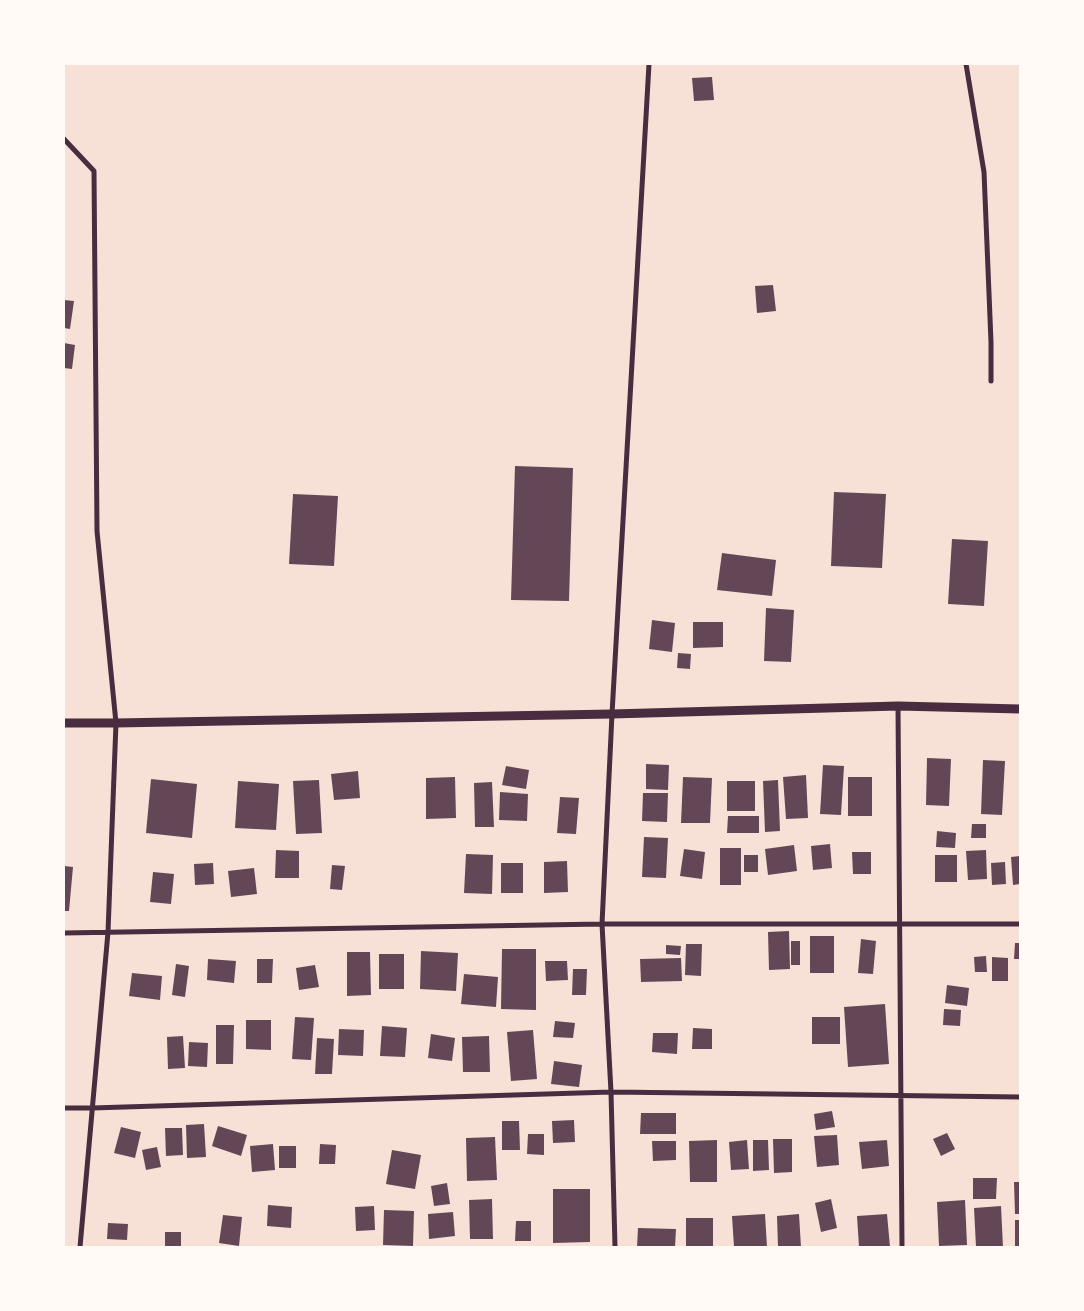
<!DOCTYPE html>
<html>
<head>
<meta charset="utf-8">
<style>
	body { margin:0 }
	#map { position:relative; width:1084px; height:1311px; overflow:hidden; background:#f7e1d7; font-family:Georgia,serif }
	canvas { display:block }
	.frame { position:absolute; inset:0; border:65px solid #fffaf5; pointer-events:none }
</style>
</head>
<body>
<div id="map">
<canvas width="1084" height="1311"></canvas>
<div class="frame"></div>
</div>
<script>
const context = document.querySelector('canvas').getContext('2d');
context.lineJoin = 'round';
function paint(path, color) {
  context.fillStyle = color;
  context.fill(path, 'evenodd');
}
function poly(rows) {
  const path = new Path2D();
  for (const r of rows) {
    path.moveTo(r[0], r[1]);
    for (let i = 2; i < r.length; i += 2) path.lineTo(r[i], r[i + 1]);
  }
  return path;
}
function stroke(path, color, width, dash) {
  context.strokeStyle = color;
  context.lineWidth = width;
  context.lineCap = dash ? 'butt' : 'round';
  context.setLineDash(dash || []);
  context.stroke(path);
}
paint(poly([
	[712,77,714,100,694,101,692,78],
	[773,285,776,311,757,313,755,286],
	[64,300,74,301,70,329,64,328],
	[64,343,75,345,72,369,64,368],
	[515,466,573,468,569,601,511,600],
	[834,492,886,494,882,568,831,566],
	[293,494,338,496,334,566,289,564],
	[952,539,988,541,984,606,948,604],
	[722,553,776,560,772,596,717,590],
	[766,608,794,610,791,662,764,661],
	[652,620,675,623,672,652,649,649],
	[693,622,723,622,723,647,693,648],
	[678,653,691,654,690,669,677,668],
	[927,758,951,759,949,806,926,805],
	[983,760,1005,761,1002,815,981,814],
	[646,764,669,765,668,790,646,789],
	[823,765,844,766,841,815,820,814],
	[506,766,529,770,526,789,502,785],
	[358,771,360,798,334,800,331,774],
	[806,775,808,818,786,819,783,777],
	[455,777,456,818,426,819,426,778],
	[683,777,712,778,710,823,681,823],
	[848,777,872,777,872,816,848,816],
	[151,779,197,784,192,838,146,833],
	[319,780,322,833,296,834,293,781],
	[778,780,780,831,765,832,763,781],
	[238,781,279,784,276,830,235,828],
	[727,781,755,781,755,811,727,811],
	[492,782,494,827,475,827,474,783],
	[500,792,528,794,527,821,499,820],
	[643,793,668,793,667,822,642,821],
	[560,797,579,798,576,834,557,833],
	[728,816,759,816,759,833,727,833],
	[972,824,986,824,986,838,971,838],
	[937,831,956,833,955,848,936,847],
	[644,837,668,838,666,878,642,877],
	[830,844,832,868,813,870,811,846],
	[794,845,797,871,768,875,765,849],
	[720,848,741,848,741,885,720,885],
	[684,849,705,852,702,879,680,876],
	[276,850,299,851,299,878,275,878],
	[986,850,987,879,968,880,966,851],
	[852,852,871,852,871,874,853,874],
	[466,854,493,855,492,894,464,893],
	[744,855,758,855,758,872,744,872],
	[935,855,957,855,957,882,935,882],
	[1020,856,1020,884,1013,885,1011,857],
	[567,861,568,892,544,893,544,862],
	[1005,862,1006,884,992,885,991,863],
	[213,863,214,884,195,885,194,864],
	[501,863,523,863,523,893,501,893],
	[332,865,345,866,342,890,330,889],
	[64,866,73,867,69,911,64,911],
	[254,868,257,894,231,897,228,871],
	[153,872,174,874,171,904,150,902],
	[789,931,790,969,769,970,768,932],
	[810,936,834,936,834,973,810,973],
	[861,939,876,941,873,974,858,973],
	[791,941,800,941,800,965,791,965],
	[1015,943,1020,943,1020,959,1014,959],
	[686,944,702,944,701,976,685,975],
	[666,945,681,946,680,955,666,954],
	[502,949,536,949,536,1010,501,1009],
	[421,951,458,953,456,991,420,989],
	[347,952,370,952,371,995,347,996],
	[379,954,404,954,404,989,379,989],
	[986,956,987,972,975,972,974,957],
	[992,957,1008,958,1008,981,992,981],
	[681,958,682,981,641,982,640,959],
	[208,959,236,961,234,983,207,980],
	[257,959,273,959,272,983,257,983],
	[545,961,567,961,568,980,546,981],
	[176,964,189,966,185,997,172,995],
	[315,965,319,987,299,990,296,968],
	[573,969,587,969,586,995,572,995],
	[132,973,162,976,160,1000,129,996],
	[464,974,498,977,496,1007,461,1004],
	[947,985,969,988,967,1006,945,1003],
	[885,1004,889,1064,848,1067,844,1007],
	[944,1009,961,1010,960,1026,943,1025],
	[295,1017,314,1018,311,1060,292,1059],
	[812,1017,840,1017,840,1044,812,1044],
	[246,1020,271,1020,271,1050,246,1049],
	[555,1021,575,1023,573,1038,553,1037],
	[216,1025,234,1025,233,1064,216,1064],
	[382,1026,407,1028,405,1057,380,1056],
	[693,1028,712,1029,712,1049,692,1049],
	[339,1029,364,1030,363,1056,338,1055],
	[533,1030,537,1079,511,1081,507,1032],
	[653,1033,678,1033,677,1054,652,1052],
	[431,1034,455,1038,452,1061,428,1058],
	[183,1036,185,1068,168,1069,167,1037],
	[489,1036,490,1072,463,1072,462,1037],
	[317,1038,334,1039,332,1074,315,1074],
	[189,1042,208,1043,207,1067,188,1066],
	[554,1061,582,1065,579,1087,551,1084],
	[832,1111,835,1127,816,1130,814,1114],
	[641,1113,676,1113,676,1134,640,1134],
	[574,1120,575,1142,553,1143,552,1121],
	[502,1121,519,1121,520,1150,502,1150],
	[204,1124,206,1157,187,1158,186,1125],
	[218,1126,247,1135,241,1156,212,1146],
	[121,1127,141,1132,135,1158,114,1153],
	[165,1128,182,1128,183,1155,166,1156],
	[947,1133,955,1149,941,1156,933,1139],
	[528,1134,544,1134,544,1155,527,1154],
	[837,1135,839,1165,817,1167,814,1136],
	[495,1137,497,1180,467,1181,466,1138],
	[773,1139,792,1139,792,1172,774,1173],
	[717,1140,717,1182,690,1182,689,1141],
	[747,1140,749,1169,731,1170,729,1142],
	[753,1140,768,1140,769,1170,753,1171],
	[887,1140,889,1166,862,1169,859,1142],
	[652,1141,676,1141,676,1160,653,1161],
	[273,1144,275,1170,252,1172,250,1146],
	[320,1144,336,1145,335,1164,319,1164],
	[279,1146,296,1146,296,1168,279,1168],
	[157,1147,161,1167,146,1170,142,1150],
	[392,1150,421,1155,415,1189,386,1184],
	[973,1178,997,1178,996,1199,973,1199],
	[1014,1182,1020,1182,1020,1214,1015,1214],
	[447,1183,450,1204,434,1206,431,1186],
	[553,1189,590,1189,590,1242,553,1243],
	[492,1199,493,1239,470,1239,469,1200],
	[831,1199,837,1228,821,1232,815,1203],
	[965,1200,967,1245,939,1246,937,1202],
	[268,1205,292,1207,291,1228,267,1226],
	[374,1206,375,1230,356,1231,355,1207],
	[1001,1206,1003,1247,976,1247,974,1208],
	[384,1210,414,1211,413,1246,383,1245],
	[453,1212,455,1236,429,1239,428,1214],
	[765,1214,767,1247,734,1247,732,1216],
	[799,1214,801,1247,778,1247,777,1216],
	[887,1214,890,1247,859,1247,857,1216],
	[223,1215,242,1217,239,1246,219,1243],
	[686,1218,713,1218,713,1247,686,1247],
	[1015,1220,1020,1220,1020,1247,1015,1247],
	[516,1221,531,1221,531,1241,515,1241],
	[108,1223,128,1224,127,1240,107,1239],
	[638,1228,676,1229,675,1247,637,1247],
	[165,1232,181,1232,181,1247,165,1247]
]), '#644757');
stroke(poly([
	[966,64,984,172,991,342,991,381],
	[64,139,94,171,97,531,116,723,108,932,80,1247],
	[898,706,902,1247],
	[64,933,602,924,1020,924],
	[64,1108,92,1108,611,1092,1020,1097],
	[615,1247,611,1092,602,924,612,714,649,64]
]), '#4a2c40', 5);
stroke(poly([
	[64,723,116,723,612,714,898,706,1020,709]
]), '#4a2c40', 9);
</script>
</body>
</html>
